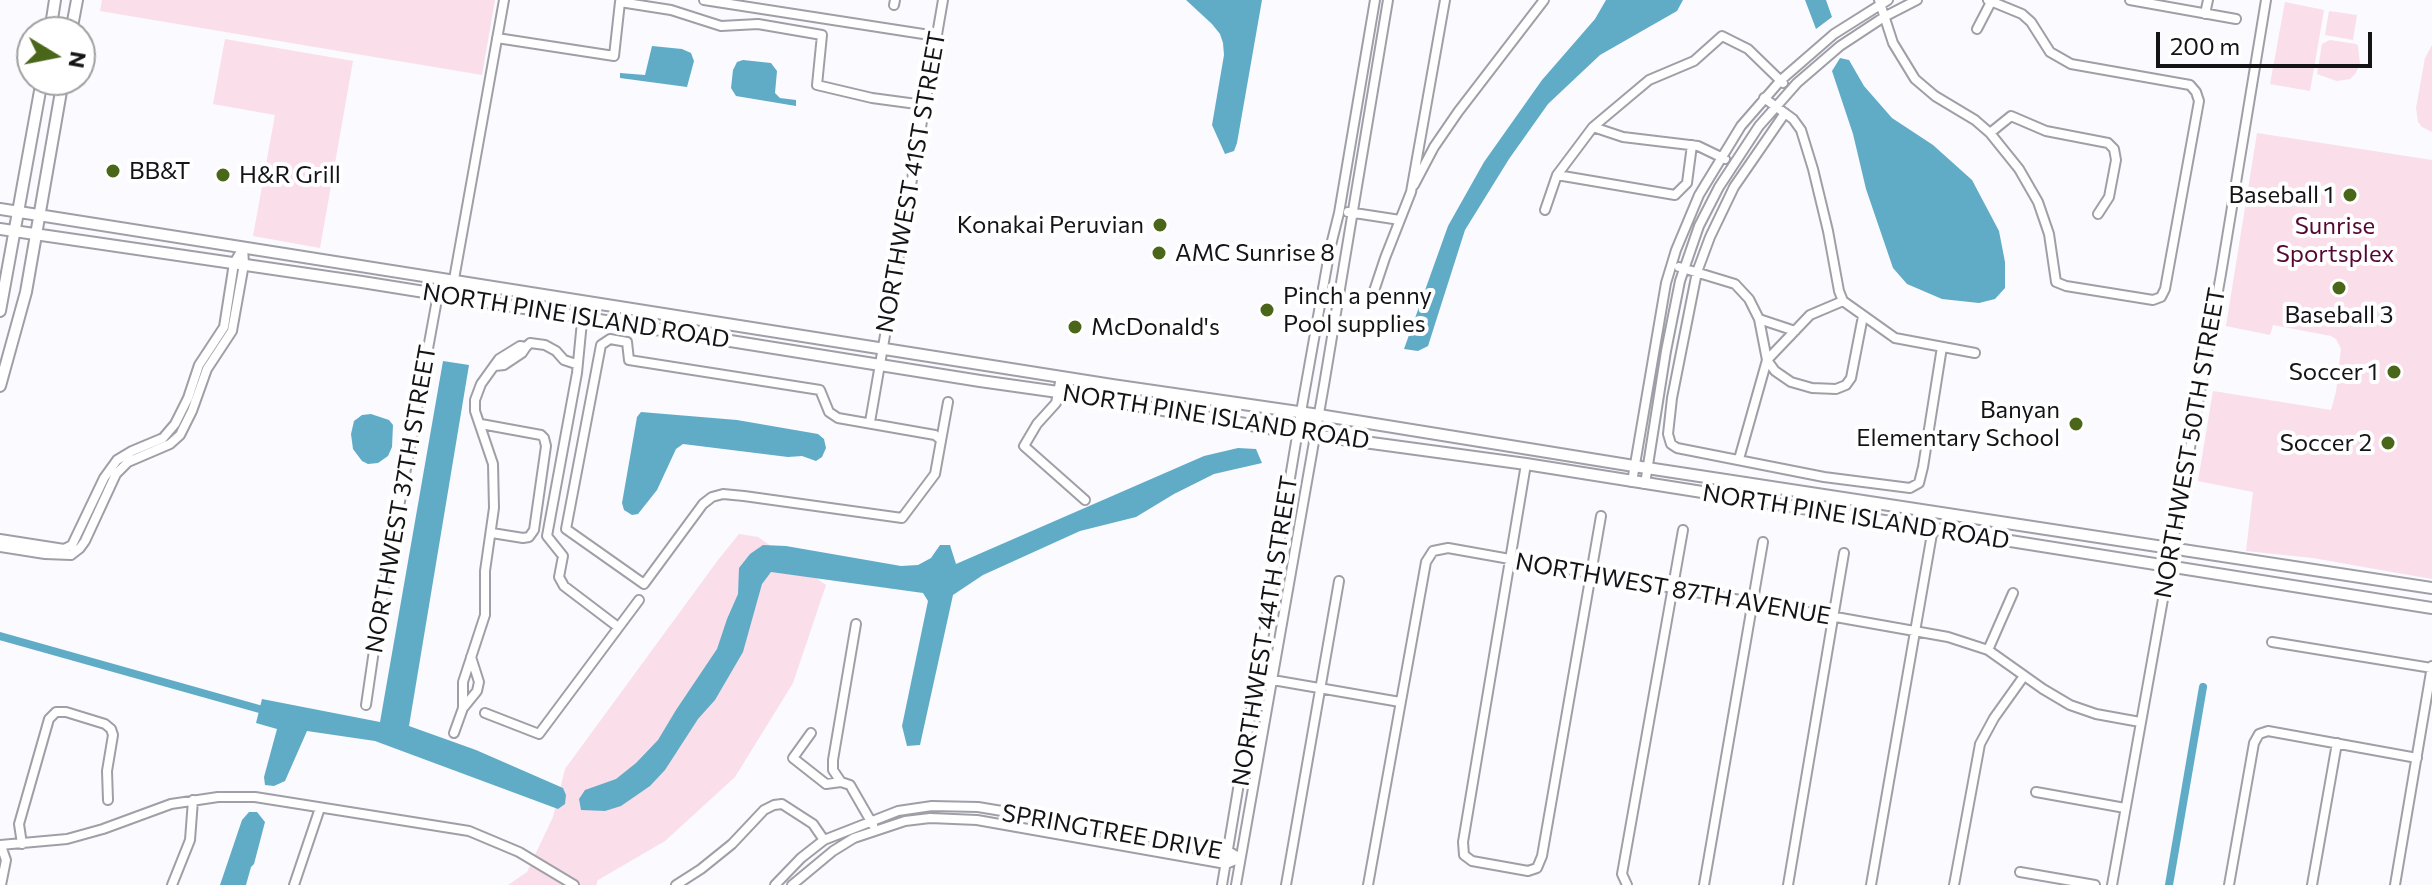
<!DOCTYPE html>
<html>
<head>
<meta charset="utf-8">
<style>
	body { margin:0 }
	#map { position:relative; width:2432px; height:885px; overflow:hidden; background:#fafaff; font-family:Commissioner,sans-serif }
	canvas { display:block }
	.north { position:absolute; left:16px; top:16px; width:80px; height:80px; box-sizing:border-box; background:#fff; border:2px solid #a1a1a2; border-radius:50%; rotate:100deg; font-size:22px; font-weight:700; line-height:32px; text-align:center; color:#141316 }
	.north::after { content:''; display:block; margin:auto; width:28px; height:36px; background:#496619; clip-path:polygon(50% 0,100% 100%,50% 72%,0 100%) }
	.scale { position:absolute; left:2156px; top:32px; width:216px; height:36px; box-sizing:border-box; border:4px solid #141316; border-top:0; padding-left:10px; font-size:24px; line-height:28px; white-space:nowrap; color:#141316; -webkit-text-stroke:6px #fff; paint-order:stroke }
</style>
</head>
<body>
<div id="map">
<canvas width="2432" height="885"></canvas>
<div class="north">N</div>
<div class="scale">200 m</div>
</div>
<script>
const context = document.querySelector('canvas').getContext('2d');
context.lineJoin = 'round';
function paint(path, color) {
  context.fillStyle = color;
  context.fill(path, 'evenodd');
}
function poly(rows) {
  const path = new Path2D();
  for (const r of rows) {
    path.moveTo(r[0], r[1]);
    for (let i = 2; i < r.length; i += 2) path.lineTo(r[i], r[i + 1]);
  }
  return path;
}
function stroke(path, color, width, dash) {
  context.strokeStyle = color;
  context.lineWidth = width;
  context.lineCap = dash ? 'butt' : 'round';
  context.setLineDash(dash || []);
  context.stroke(path);
}
function label(font, color, halo, rows, align = 'center') {
  context.font = font + ' Commissioner,sans-serif';
  context.lineWidth = 8;
  context.setLineDash([]);
  context.textBaseline = 'middle';
  context.strokeStyle = halo;
  context.fillStyle = color;
  for (const [text, x, y, turn = 0] of rows) {
    context.save();
    context.translate(x, y);
    context.rotate((+turn || 0) * Math.PI / 180);
    context.textAlign = isNaN(turn) ? turn : align;
    if (halo) context.strokeText(text, 0, 0);
    context.fillText(text, 0, 0);
    context.restore();
  }
}
paint(poly([
	[102,0,495,0,482,75,100,11],
	[2285,2,2324,10,2310,91,2270,84],
	[2329,11,2357,15,2353,40,2325,35],
	[225,39,353,61,320,248,253,236,275,115,213,104],
	[2330,40,2356,44,2358,46,2360,65,2355,74,2350,79,2337,81,2317,74,2322,44],
	[2432,45,2432,132,2422,127,2418,122,2416,108,2425,58],
	[2257,133,2432,160,2432,579,2313,558,2246,551,2253,492,2198,481,2213,391,2331,410,2336,392,2341,349,2336,339,2331,336,2273,325,2270,335,2226,326],
	[739,534,758,537,826,585,793,683,735,777,665,841,598,880,596,885,508,885,527,872,553,817,565,769,718,560]
]), '#fadee9');
paint(poly([
	[1186,0,1262,0,1237,143,1234,151,1225,154,1212,125,1224,55,1223,43,1220,34,1212,24],
	[1606,0,1683,0,1677,11,1600,55,1548,104,1509,159,1465,230,1428,346,1418,351,1404,349,1448,226,1484,162,1542,80,1595,19],
	[1805,0,1826,0,1832,17,1816,29],
	[652,46,682,49,691,53,694,61,687,87,620,78,620,73,645,75],
	[1840,58,1849,60,1864,86,1892,118,1933,145,1972,180,1999,231,2005,262,2005,288,1995,299,1979,303,1942,299,1907,284,1893,268,1866,189,1853,134,1832,71],
	[743,60,771,63,777,71,775,93,780,98,796,100,796,106,736,96,731,88,733,70,737,62],
	[443,361,469,365,409,726,476,750,563,788,566,795,565,804,558,809,375,741,307,731,285,781,274,786,265,785,264,777,277,729,256,723,262,699,380,722],
	[641,412,737,420,818,434,824,439,826,448,822,457,816,461,802,456,788,457,683,444,676,449,657,490,638,514,632,515,624,510,622,503,637,417],
	[371,414,389,420,393,425,392,447,388,456,378,463,368,464,362,461,353,449,351,434,354,421,362,415],
	[1238,448,1256,449,1262,463,1214,474,1174,494,1136,517,1080,531,983,575,953,595,920,745,907,746,902,726,928,601,923,593,771,572,762,584,743,652,715,700,698,719,665,770,650,786,621,806,605,811,581,810,579,799,585,790,616,779,636,763,658,740,676,710,717,649,727,619,738,594,739,568,750,554,763,545,786,546,901,566,918,565,931,558,940,545,950,545,956,564,1204,456],
	[249,812,257,812,265,822,254,864,251,867,246,885,220,885,242,820]
]), '#60acc7');
stroke(poly([
	[0,636,270,712],
	[2169,885,2203,687]
]), '#60acc7', 8);
const minor = poly([
	[704,0,936,36],
	[1879,0,1893,43,1915,79,1935,96,1975,120,1990,133,2019,169,2038,202,2049,234,2056,282,2066,286,2153,300,2161,297,2165,289,2199,101,2196,92,2190,85,2071,64,2050,52,2031,22,2022,14,1988,0],
	[2130,0,2236,19],
	[894,5,895,0],
	[2205,14,2208,0],
	[1977,29,1991,2],
	[497,38,614,56,620,2,671,10,721,26,758,24,822,35,817,85,872,98,924,105],
	[1764,98,1793,119,1801,130,1813,169,1828,231,1839,291,1843,301,1895,338,1975,353],
	[1785,113,1734,187,1710,237,1697,272,1672,398,1668,434,1671,444,1677,448,1824,477,1910,488,1919,483,1923,467,1942,347],
	[1593,127,1623,137,1698,146,1725,159],
	[1990,133,2011,116,2046,131,2108,143,2114,149,2116,160,2109,197,2098,214],
	[1557,175,1675,195,1687,183,1692,145],
	[1414,185,1434,147,1458,112,1544,0],
	[1545,210,1557,175,1593,127,1649,80,1694,61,1722,36,1748,49,1783,83],
	[1348,212,1400,220],
	[1679,267,1735,284,1749,299,1759,319,1767,360,1775,371,1791,382,1812,388,1836,389,1846,385,1851,378,1863,316],
	[451,296,504,0],
	[584,301,577,373,547,536,563,556,559,577,564,586,618,627],
	[1370,303,1385,258,1411,192,1445,0],
	[1759,319,1795,331],
	[495,366,504,365,522,353,526,347],
	[1061,377,1056,403,1037,424,1024,446,1085,500],
	[870,422,943,0],
	[481,424,541,435,544,438,546,446,534,530,529,537,523,538,492,533],
	[941,440,935,435,838,418,829,412,820,390,629,360,627,342,610,339,601,345,566,529,644,584,703,504,712,497,723,494,744,496,902,518,935,474,948,402],
	[1739,459,1767,360,1810,315,1843,301],
	[1526,464,1463,842,1464,855,1472,861,1528,871,1537,868,1542,856,1601,516],
	[1632,482,1666,283,1676,250,1699,195,1741,126,1781,80,1834,34,1888,0],
	[1645,484,1666,351,1680,281,1699,226,1719,187,1759,126,1797,83,1840,46,1884,17,1917,0],
	[0,539,64,549,72,545,104,478,117,460,132,451,163,438,175,424,188,398,199,365,224,327,234,263,243,248],
	[0,547,45,554,71,555,80,548,85,541,116,474,128,462,170,444,180,435,192,411,207,369,232,331,244,264,243,247],
	[2272,642,2432,668],
	[1988,650,2013,593],
	[1267,679,1400,702],
	[366,705,379,616,438,294],
	[464,707,477,691,479,682,471,657],
	[485,713,539,734,639,600],
	[454,733,463,708,463,682,485,615,485,571,494,508,493,464,475,411,475,400,481,384,499,359,520,346,526,347,530,343,545,345,556,351,564,360,576,364],
	[811,733,793,758,826,784,841,782,850,785,873,825],
	[841,782,833,770,833,760,856,624],
	[2036,792,2125,808],
	[22,844,19,824,49,719,56,712,66,712,105,724,111,729,113,735,107,771,108,800],
	[0,845,67,839,103,829,171,804,218,797,255,797,469,831,519,852,574,885],
	[2020,872,2095,885],
	[1,885,6,860,1,846],
	[172,885,190,840,193,800],
	[294,885,320,808],
	[676,885,701,869,732,844,764,810,774,805,782,804,813,824,824,840],
	[775,885,801,858,824,840,898,811,932,806,978,807,1038,817,1228,851,1240,858],
	[792,885,833,851,854,838,905,821,930,818,977,820,1226,864,1240,858],
	[1222,885,1301,412,1330,249,1339,213,1375,0],
	[1236,885,1324,385,1388,0],
	[1286,885,1339,581],
	[1368,885,1426,562,1433,551,1448,548,1948,637,1988,650,2043,689,2070,705,2096,714,2140,722],
	[1627,885,1622,874,1683,530],
	[1704,885,1763,542],
	[1788,885,1844,553],
	[1871,885,1933,528],
	[1954,885,1980,744,1994,718,2024,676],
	[2112,885,2221,274,2266,0],
	[2229,885,2254,743,2259,734,2268,731,2417,758],
	[2312,885,2337,743],
	[2395,885,2432,666]
]);
const major = poly([
	[50,32,55,0],
	[71,32,77,0],
	[0,209,1112,385,1319,415,1634,466,2432,588],
	[0,229,362,282,980,381,1058,392,1298,433,1526,464,2432,608],
	[0,311,42,80],
	[0,386,26,292,63,80]
]);
stroke(minor, '#9f9fa7', 12);
stroke(major, '#9f9fa7', 14);
stroke(minor, '#fff', 8);
stroke(major, '#fff', 10);
for (const [x, y, r, color] of [
	[113,171,8,"#496619"],
	[223,175,8,"#496619"],
	[2350,195,8,"#496619"],
	[1160,225,8,"#496619"],
	[1159,253,8,"#496619"],
	[2339,288,8,"#496619"],
	[1267,310,8,"#496619"],
	[1075,327,8,"#496619"],
	[2394,372,8,"#496619"],
	[2076,424,8,"#496619"],
	[2388,443,8,"#496619"]
]) {
  const dot = new Path2D();
  dot.arc(x, y, r, 0, 2 * Math.PI);
  context.fillStyle = color;
  context.fill(dot);
  stroke(dot, '#fff', 3);
}
label('24px', '#141316', '#fff', [
	["BB&T",129,171],
	["H&R Grill",239,175],
	["Baseball 1",2334,195,"right"],
	["Konakai Peruvian",1144,225,"right"],
	["AMC Sunrise 8",1175,253],
	["Pinch a penny",1283,296],
	["Pool supplies",1283,324],
	["Baseball 3",2339,315,"center"],
	["McDonald's",1091,327],
	["Soccer 1",2378,372,"right"],
	["Banyan",2060,410,"right"],
	["Elementary School",2060,438,"right"],
	["Soccer 2",2372,443,"right"]
], 'left');
label('24px', '#141316', '#fff', [
	["NORTHWEST 41ST STREET",911,182,-80],
	["NORTH PINE ISLAND ROAD",576,316,9],
	["NORTH PINE ISLAND ROAD",1216,417,9],
	["NORTHWEST 50TH STREET",2190,443,-80],
	["NORTHWEST 37TH STREET",401,499,-80],
	["NORTH PINE ISLAND ROAD",1856,517,9],
	["NORTHWEST 87TH AVENUE",1673,589,10],
	["NORTHWEST 44TH STREET",1265,631,-81],
	["SPRINGTREE DRIVE",1112,832,10]
]);
label('24px', '#550734', '#fff', [
	["Sunrise",2335,226],
	["Sportsplex",2335,254]
]);
</script>
</body>
</html>
